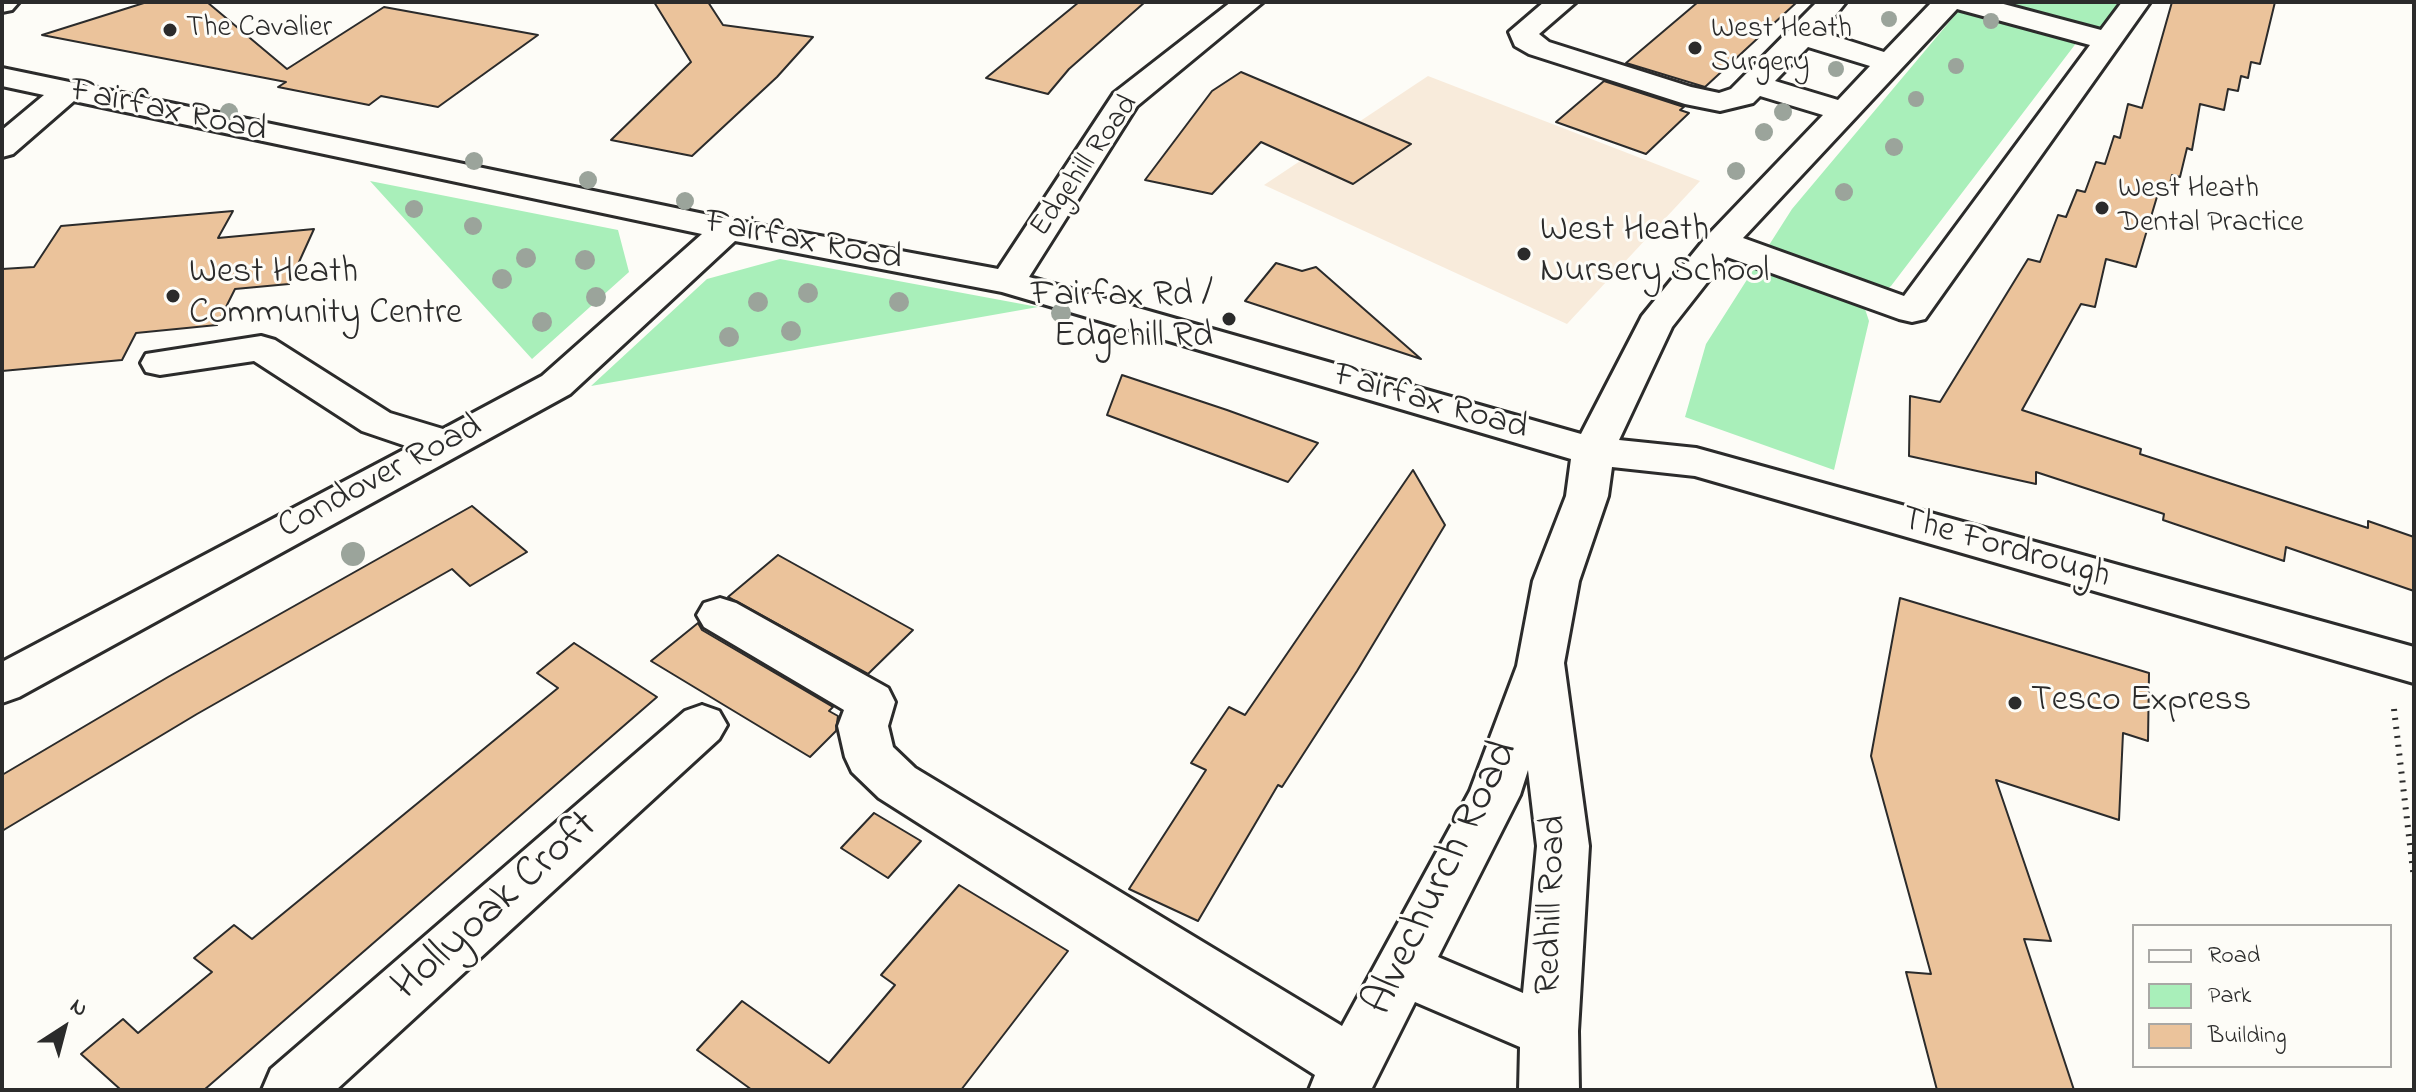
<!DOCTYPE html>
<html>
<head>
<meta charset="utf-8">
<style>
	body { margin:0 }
	#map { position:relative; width:2416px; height:1092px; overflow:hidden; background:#fdfcf7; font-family:"Indie Flower",sans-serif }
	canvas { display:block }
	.frame { position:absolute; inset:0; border:4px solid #2b2b2b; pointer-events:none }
	.legend { position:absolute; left:2132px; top:924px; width:260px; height:144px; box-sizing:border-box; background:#fdfcf7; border:2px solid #a9a8a5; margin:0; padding:10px 14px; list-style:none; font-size:24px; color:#2b2b2b }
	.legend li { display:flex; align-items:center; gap:16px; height:40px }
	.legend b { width:40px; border:2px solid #a9a8a5 }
	.north { position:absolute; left:24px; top:988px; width:80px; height:80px; -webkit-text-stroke:6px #fdfcf7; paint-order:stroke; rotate:36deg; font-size:22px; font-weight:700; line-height:32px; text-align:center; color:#2b2b2b }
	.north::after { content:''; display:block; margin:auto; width:28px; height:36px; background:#2b2b2b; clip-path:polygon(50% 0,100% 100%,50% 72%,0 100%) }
</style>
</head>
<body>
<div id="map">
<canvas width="2416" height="1092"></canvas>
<div class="frame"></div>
<ul class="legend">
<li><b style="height:10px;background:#fdfcf7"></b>Road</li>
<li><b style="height:22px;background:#a9efba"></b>Park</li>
<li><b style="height:22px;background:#ebc39b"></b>Building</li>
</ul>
<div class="north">N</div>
</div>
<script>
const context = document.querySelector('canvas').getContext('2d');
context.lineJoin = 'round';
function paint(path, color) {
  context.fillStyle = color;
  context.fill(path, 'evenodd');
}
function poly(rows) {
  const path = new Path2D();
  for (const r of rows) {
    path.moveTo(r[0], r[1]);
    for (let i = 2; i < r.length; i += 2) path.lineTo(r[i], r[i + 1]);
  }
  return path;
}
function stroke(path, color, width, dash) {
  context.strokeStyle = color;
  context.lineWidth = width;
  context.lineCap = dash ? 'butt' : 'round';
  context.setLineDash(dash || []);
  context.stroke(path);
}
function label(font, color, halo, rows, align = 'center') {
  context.font = font + ' "Indie Flower",sans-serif';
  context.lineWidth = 6;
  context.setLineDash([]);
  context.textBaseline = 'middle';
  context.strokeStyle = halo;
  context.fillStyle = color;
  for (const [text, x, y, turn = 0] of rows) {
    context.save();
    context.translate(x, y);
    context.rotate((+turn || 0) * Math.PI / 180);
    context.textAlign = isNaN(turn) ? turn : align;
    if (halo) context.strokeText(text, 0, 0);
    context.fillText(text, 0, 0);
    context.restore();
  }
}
paint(poly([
	[1428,76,1700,181,1567,324,1264,185]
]), '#f8ebdb');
paint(poly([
	[1966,2,2122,2,2093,40,2077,42,1891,286,1864,306,1869,321,1834,470,1685,417,1706,344,1792,209],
	[370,181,618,230,629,272,532,359],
	[780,259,1038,307,591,386,707,279]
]), '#a9efba');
const building = poly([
	[147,2,207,2,287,69,384,7,538,35,438,107,381,96,369,105,278,87,286,82,42,35,147,2],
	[654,2,708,2,723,25,813,37,777,77,692,156,611,140,691,62,654,2],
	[1079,2,1145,2,1069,69,1048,94,986,78,1079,2],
	[1698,2,1797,2,1705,87,1626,63,1698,2],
	[2172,2,2275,2,2260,64,2251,62,2248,78,2241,76,2238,91,2228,89,2224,110,2200,104,2192,150,2187,148,2180,177,2172,175,2168,192,2159,190,2136,267,2106,259,2095,307,2081,304,2022,410,2141,449,2140,454,2232,484,2368,528,2368,521,2414,537,2414,591,2286,547,2284,561,2163,520,2164,514,2036,472,2036,484,1909,456,1910,396,1940,402,2028,259,2040,262,2058,215,2066,217,2077,190,2085,192,2096,162,2105,164,2114,136,2120,138,2128,104,2142,108,2172,2],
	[1241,72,1411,144,1353,184,1261,142,1212,194,1145,180,1212,91,1241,72],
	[1604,81,1684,107,1680,110,1689,113,1646,154,1556,122,1604,81],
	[233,211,218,238,314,229,289,284,235,289,217,325,136,333,122,360,2,371,2,269,34,267,61,226,233,211],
	[1276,263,1302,271,1316,267,1421,359,1245,301,1276,263],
	[1122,375,1227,410,1318,443,1288,482,1107,415,1122,375],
	[1413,470,1445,525,1357,671,1282,787,1278,785,1198,921,1129,889,1206,770,1191,763,1229,707,1245,715,1413,470],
	[472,506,527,552,470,586,452,569,197,714,2,831,2,775,168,677,472,506],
	[778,555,913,630,868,674,728,597,778,555],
	[1900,598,2149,673,2148,741,2123,733,2119,820,1996,780,2051,941,2024,939,2074,1090,1937,1090,1906,972,1931,974,1871,756,1900,598],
	[698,623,702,630,833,707,829,711,838,716,836,731,810,757,651,661,698,623],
	[574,643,657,697,204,1090,121,1090,81,1054,123,1019,138,1033,212,972,194,958,234,925,252,939,558,688,537,673,574,643],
	[874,813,921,841,888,878,841,848,874,813],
	[959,885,1068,951,961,1090,752,1090,697,1050,742,1001,829,1063,895,985,881,975,959,885]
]);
paint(building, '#ebc39b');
stroke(building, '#2b2b2b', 2);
const minor = poly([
	[2,2,19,2,12,10,2,12,2,2],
	[1231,2,1263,2,1137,106,1029,277,1581,434,1642,316,1708,235,1823,115,1760,96,1753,103,1720,111,1685,104,1529,54,1515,46,1509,32,1544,2,1576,2,1539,34,1549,42,1691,87,1719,93,1731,89,1817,2,1846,2,1822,32,1884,52,1932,2,1996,2,2101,30,2122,2,2150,2,1925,319,1912,322,1899,319,1727,257,1672,327,1619,440,1696,448,2414,647,2414,683,1695,476,1612,467,1608,496,1579,581,1564,663,1589,846,1578,1031,1579,1090,1519,1090,1520,1047,1415,1002,1371,1090,1309,1090,1315,1075,879,798,852,772,845,757,838,726,844,710,704,627,697,615,704,603,720,598,736,603,888,688,895,702,888,726,893,747,915,768,1342,1026,1470,791,1517,666,1533,581,1566,496,1571,459,1002,292,735,241,570,394,19,697,2,703,2,662,409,447,362,431,254,361,160,375,146,372,141,363,146,354,261,336,275,340,390,413,443,429,542,376,702,234,74,101,13,154,2,157,2,130,44,95,2,86,2,68,728,219,998,269,1114,93,1231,2],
	[1957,9,2090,45,1904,296,1743,238,1957,9],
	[1808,47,1870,66,1838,100,1775,81,1808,47],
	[1528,770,1537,846,1523,993,1438,957,1520,795,1528,770],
	[702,705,719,711,727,725,719,739,336,1090,262,1090,271,1069,685,711,702,705]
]);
stroke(minor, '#2b2b2b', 6);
stroke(poly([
	[2394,709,2414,879]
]), '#2b2b2b', 6, [2, 7]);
paint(minor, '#fdfcf7');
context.fillStyle = '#9ba49b';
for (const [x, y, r] of [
	[1889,19,8],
	[1991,21,8],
	[1956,66,8],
	[1836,69,8],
	[1916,99,8],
	[229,112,9],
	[1783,112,9],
	[1764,132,9],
	[1894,147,9],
	[474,161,9],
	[1736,171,9],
	[588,180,9],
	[1844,192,9],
	[685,201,9],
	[414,209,9],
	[473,226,9],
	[526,258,10],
	[585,260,10],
	[502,279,10],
	[808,293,10],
	[596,297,10],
	[758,302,10],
	[899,302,10],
	[1061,313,10],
	[542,322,10],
	[791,331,10],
	[729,337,10],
	[353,554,12]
]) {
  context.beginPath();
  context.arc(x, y, r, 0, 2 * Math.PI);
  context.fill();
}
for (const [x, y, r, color] of [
	[170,30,8,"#2b2b2b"],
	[1695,48,8,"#2b2b2b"],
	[2102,208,8,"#2b2b2b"],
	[1524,254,8,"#2b2b2b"],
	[173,296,8,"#2b2b2b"],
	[1229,319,8,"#2b2b2b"],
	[2015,703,8,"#2b2b2b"]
]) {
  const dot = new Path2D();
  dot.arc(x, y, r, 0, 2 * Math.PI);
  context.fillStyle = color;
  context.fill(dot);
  stroke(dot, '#fdfcf7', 3);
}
label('30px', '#2b2b2b', '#fdfcf7', [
	["The Cavalier",186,30],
	["West Heath",1711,31],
	["Surgery",1711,65],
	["West Heath",2118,191],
	["Dental Practice",2118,225]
], 'left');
label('30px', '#2b2b2b', '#fdfcf7', [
	["Edgehill Road",1086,167,-55]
]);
label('36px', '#2b2b2b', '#fdfcf7', [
	["Fairfax Road",168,113,12],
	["Fairfax Road",803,243,11],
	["Fairfax Road",1430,404,16],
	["Condover Road",381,479,-28],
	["The Fordrough",2005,550,16],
	["Redhill Road",1554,905,-88]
]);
label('36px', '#2b2b2b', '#fdfcf7', [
	["West Heath",1540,233],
	["Nursery School",1540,274],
	["West Heath",189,275],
	["Community Centre",189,316],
	["Fairfax Rd /",1213,298,"right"],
	["Edgehill Rd",1213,339,"right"],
	["Tesco Express",2031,703]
], 'left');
label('44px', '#2b2b2b', '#fdfcf7', [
	["Alvechurch Road",1444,879,-64],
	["Hollyoak Croft",497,908,-42]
]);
</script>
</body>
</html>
